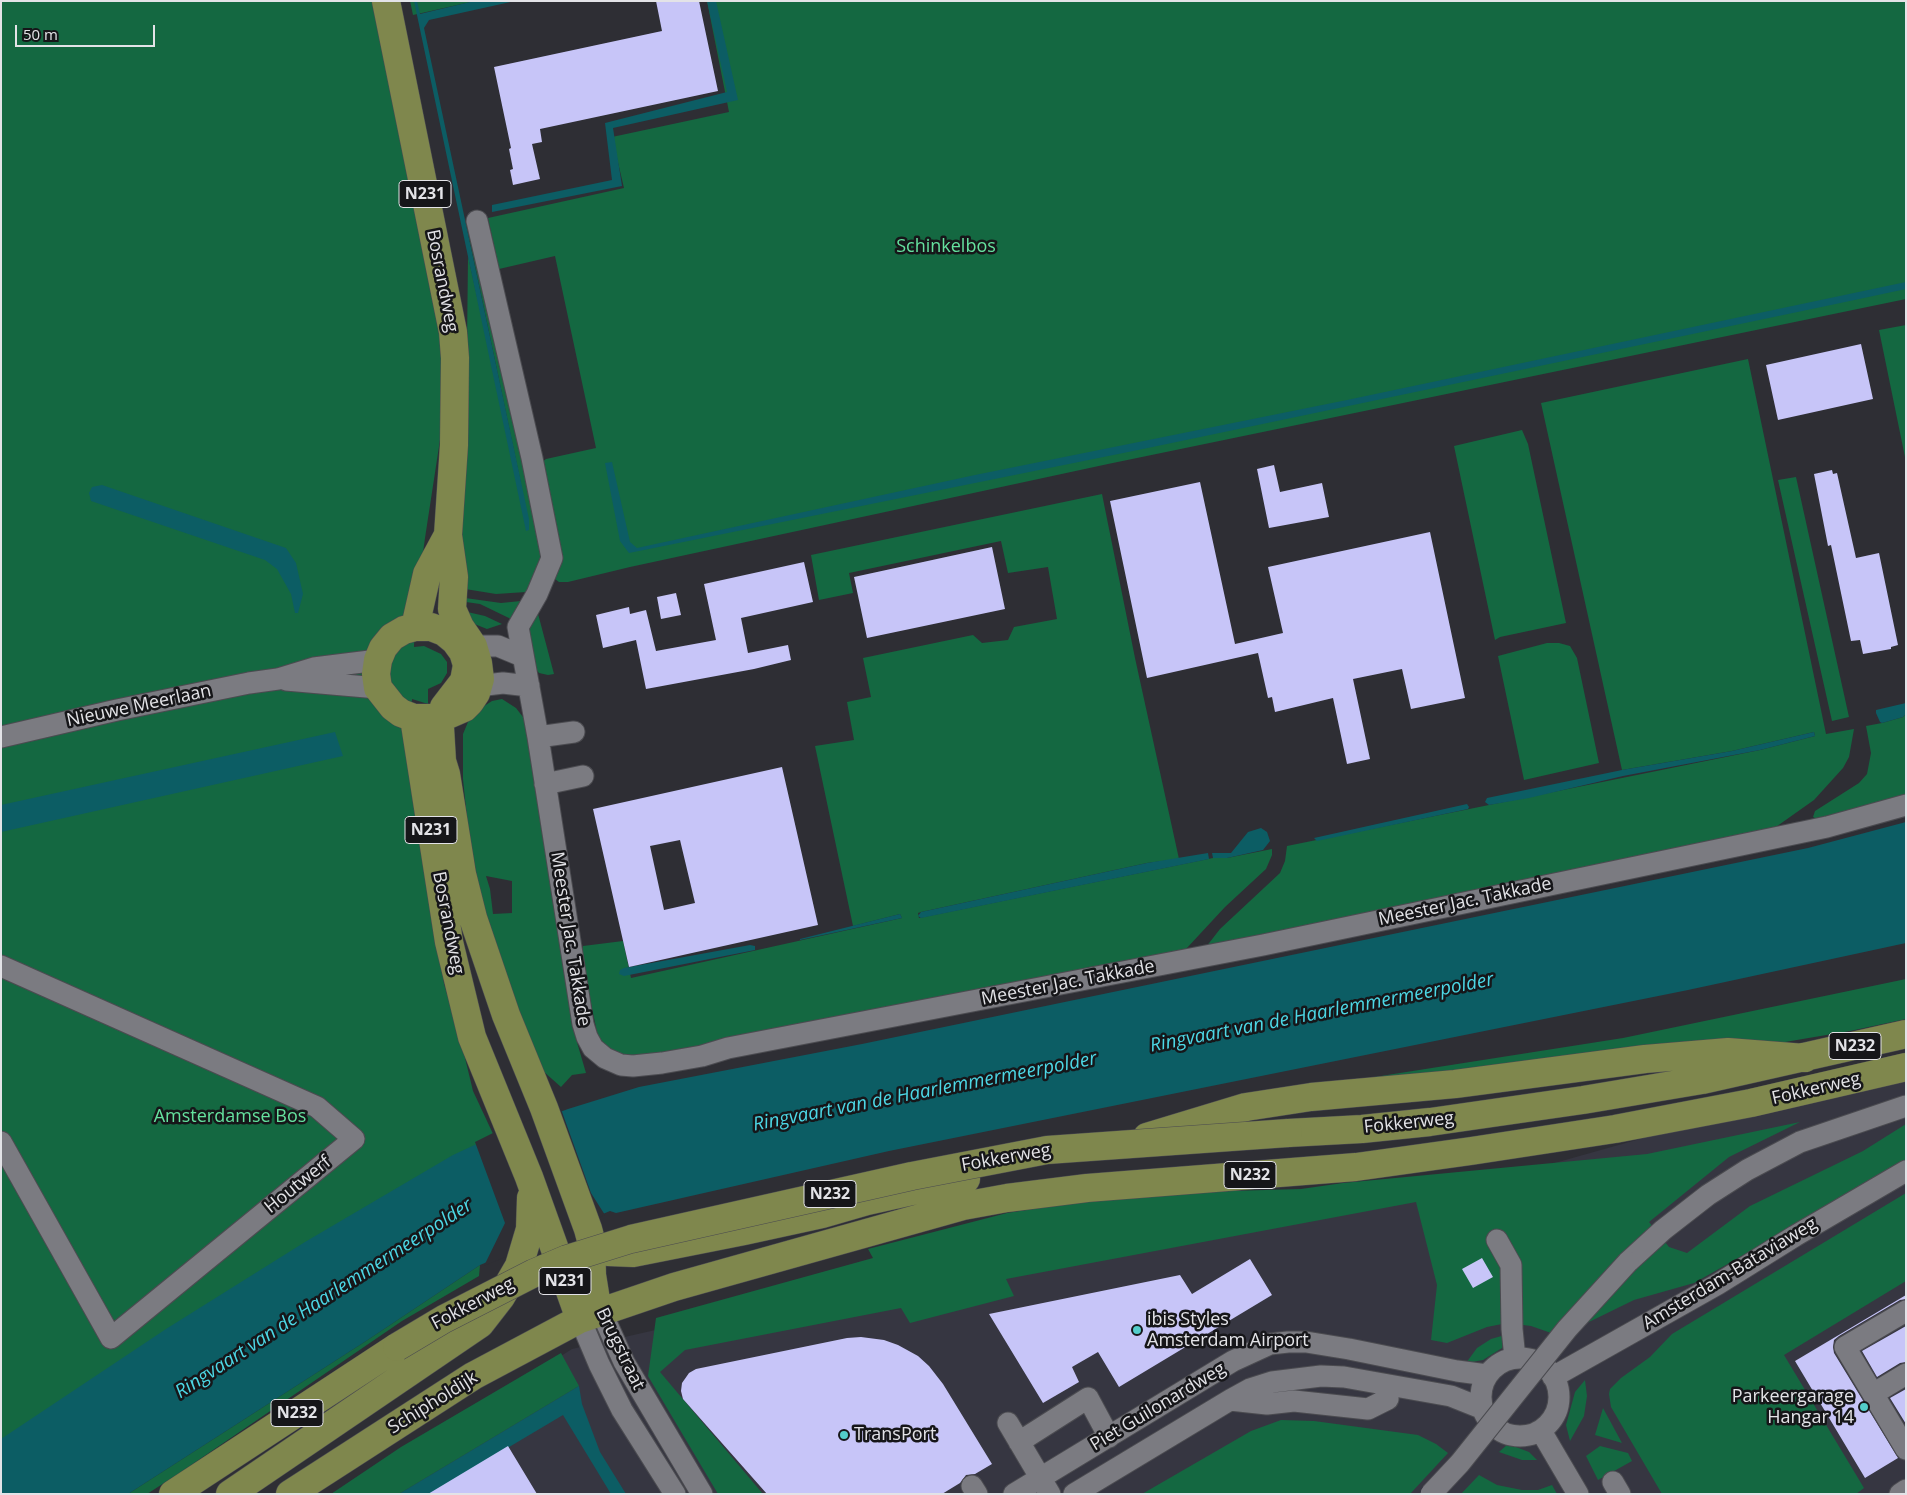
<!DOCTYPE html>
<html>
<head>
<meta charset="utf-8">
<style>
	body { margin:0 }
	#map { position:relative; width:1907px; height:1495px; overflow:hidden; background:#2e2e34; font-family:"Open Sans",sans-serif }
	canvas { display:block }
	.frame { position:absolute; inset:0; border:2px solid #e3e3e7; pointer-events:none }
	.scale { position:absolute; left:15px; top:25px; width:140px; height:22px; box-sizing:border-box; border:2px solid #e3e3e7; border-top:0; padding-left:6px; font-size:15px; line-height:18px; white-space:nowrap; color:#e3e3e7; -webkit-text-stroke:4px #161619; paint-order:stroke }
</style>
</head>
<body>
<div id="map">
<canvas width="1907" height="1495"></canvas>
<div class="frame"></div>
<div class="scale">50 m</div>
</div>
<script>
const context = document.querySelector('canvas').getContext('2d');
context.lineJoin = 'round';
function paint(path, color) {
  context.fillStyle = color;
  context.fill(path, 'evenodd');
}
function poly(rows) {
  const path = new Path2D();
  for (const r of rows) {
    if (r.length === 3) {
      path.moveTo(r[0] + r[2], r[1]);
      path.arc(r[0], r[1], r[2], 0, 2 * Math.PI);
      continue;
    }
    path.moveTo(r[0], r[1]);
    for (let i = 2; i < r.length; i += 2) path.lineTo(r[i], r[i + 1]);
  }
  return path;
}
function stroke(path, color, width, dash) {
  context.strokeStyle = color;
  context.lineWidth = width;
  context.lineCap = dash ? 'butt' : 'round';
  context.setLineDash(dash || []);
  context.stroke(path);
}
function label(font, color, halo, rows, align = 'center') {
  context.font = font + ' "Open Sans",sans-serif';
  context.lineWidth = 5;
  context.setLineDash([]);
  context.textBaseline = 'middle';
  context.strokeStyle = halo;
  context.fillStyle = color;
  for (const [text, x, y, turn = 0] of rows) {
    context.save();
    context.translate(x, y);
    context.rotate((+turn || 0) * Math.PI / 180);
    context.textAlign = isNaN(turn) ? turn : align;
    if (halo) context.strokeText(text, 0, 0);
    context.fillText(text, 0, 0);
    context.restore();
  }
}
paint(poly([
	[1906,1064,1906,1494,342,1494,572,1349,919,1270,1498,1179]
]), '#363641');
paint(poly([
	[1,1,375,1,453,355,425,538,415,611,414,647,424,646,441,654,447,662,447,673,441,683,428,689,428,704,412,699,411,726,444,984,460,1037,473,1091,494,1136,65,1494,1,1494],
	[410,1,475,1,413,15],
	[707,1,1906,1,1906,299,1108,464,630,567,568,582,559,582,555,579,542,462,546,459,596,448,555,256,499,269,488,218,624,188,612,137,729,112],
	[473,220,541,543,541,561,526,592,496,594,459,588,466,434,468,256,529,530,520,479,466,223],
	[1906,325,1906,462,1879,330],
	[1748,359,1826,734,1854,729,1849,757,1843,768,1814,800,1773,829,1206,947,1220,929,1280,873,1285,861,1287,846,1760,750,1815,736,1814,732,1732,751,1622,770,1541,403],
	[1522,430,1528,444,1566,623,1500,637,1495,640,1454,446],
	[1796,477,1849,717,1832,721,1778,480],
	[1102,494,1135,658,1179,859,1147,863,921,912,918,913,919,918,1213,858,1227,858,1272,849,1272,855,1266,869,1225,907,1186,949,650,1059,615,1053,599,1042,581,955,583,946,623,941,631,978,902,918,900,914,853,926,815,746,854,740,847,702,871,697,863,658,973,635,982,643,1008,640,1014,627,1057,619,1048,567,1008,573,1001,541,849,573,853,593,819,600,811,555],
	[458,597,501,603,521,601,511,619,480,604,459,601],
	[537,610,554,674,548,675,539,673,534,667,525,631],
	[463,611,485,616,502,624,487,629,472,623],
	[1547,643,1559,643,1570,646,1577,658,1599,763,1524,780,1498,656],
	[502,699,516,708,526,721,555,862,574,1032,586,1073,572,1075,561,1087,543,1071,501,966,481,899,468,828,463,779,463,734,468,722,478,710,492,701],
	[486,876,512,881,512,913,493,914,490,889],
	[1906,714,1906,796,1818,820,1813,817,1815,811,1859,783,1867,774,1871,753,1866,726,1882,723,1903,717],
	[1906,979,1906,1019,1850,1031,1785,1042,1628,1051,1410,1083,1349,1081,1623,1038],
	[1800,1122,1729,1157,1649,1222,1669,1247,1687,1253,1750,1206,1863,1151,1906,1124,1906,1163,1694,1283,1634,1300,1589,1322,1554,1334,1531,1326,1507,1323,1487,1327,1447,1343,1431,1340,1437,1285,1416,1202,1006,1279,1014,1296,910,1323,901,1308,685,1350,660,1372,763,1494,718,1494,648,1376,656,1318,873,1258,868,1249,1007,1213,1058,1205,1122,1198,1194,1192,1301,1189,1343,1183,1647,1154],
	[1906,1193,1906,1281,1784,1355,1864,1488,1856,1494,1662,1494,1611,1407,1609,1394,1610,1389,1621,1378,1650,1357,1672,1334],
	[480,1265,479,1276,402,1321,178,1474,147,1494,128,1494,366,1341],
	[1505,1335,1502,1348,1483,1360,1466,1363,1477,1348,1491,1339],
	[561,1353,579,1386,399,1494,331,1494,401,1447],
	[1585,1380,1587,1396,1584,1416,1570,1441,1566,1425,1575,1392],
	[1603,1408,1622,1443,1595,1435],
	[1281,1420,1314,1421,1418,1435,1436,1444,1448,1453,1410,1494,1142,1494,1251,1431],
	[1508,1444,1529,1452,1537,1460,1522,1460,1499,1452],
	[1600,1446,1628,1453,1632,1461,1598,1480,1586,1456],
	[1479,1475,1497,1485,1522,1490,1538,1490,1552,1485,1557,1494,1461,1494]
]), '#146841');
paint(poly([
	[414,1,417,1,420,14,474,1,515,1,429,20,424,28,529,519,529,530,526,531],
	[707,1,716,1,738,100,613,128,622,186,492,212,492,205,612,180,605,123,727,92],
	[1906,282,1906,289,1831,305,1143,449,629,553,620,541,605,463,612,462,630,542,637,548,975,475,1347,400],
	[102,485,286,548,296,563,303,594,298,613,295,613,291,594,277,569,265,560,91,501,89,493,92,487],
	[1906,703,1906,714,1903,717,1882,723,1880,722,1876,713,1876,710],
	[335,732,343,756,1,832,1,805],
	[1814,732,1815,736,1760,750,1623,776,1529,798,1489,805,1485,802,1487,798,1622,770,1732,751],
	[1467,804,1469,807,1468,809,1317,841,1314,838],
	[1906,822,1906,943,1688,990,889,1151,616,1213,610,1211,480,1265,366,1341,128,1494,1,1494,1,1439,166,1329,305,1242,453,1155,494,1136,568,1109,639,1087,862,1044,1808,848],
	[1261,828,1267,832,1270,841,1263,850,1227,858,1213,858,1212,853,1231,853,1248,832],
	[1208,853,1209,859,921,918,918,916,921,912,1147,863],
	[900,914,902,918,800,940,800,939],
	[750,945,755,946,755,950,624,976,619,974,620,970,624,968],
	[579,1386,582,1404,600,1452,626,1494,611,1494,563,1415,430,1494,399,1494]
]), '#0c5d64');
paint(poly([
	[561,1109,591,1193,605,1215,484,1266,505,1223,475,1142,493,1133]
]), '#2e2e34');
paint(poly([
	[656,1,699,1,718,91,540,129,542,142,532,144,540,179,513,185,510,170,513,169,509,149,511,148,494,67,662,31],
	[1861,344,1873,399,1778,420,1766,365],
	[1274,465,1280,492,1322,483,1329,517,1269,528,1257,469],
	[1832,470,1833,474,1837,473,1856,558,1879,553,1898,645,1891,647,1891,649,1863,654,1860,640,1851,641,1831,545,1828,546,1814,474],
	[1200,482,1235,644,1283,633,1268,567,1430,532,1465,698,1411,709,1402,669,1353,679,1370,759,1347,764,1333,698,1275,712,1272,697,1268,698,1258,653,1147,678,1110,501],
	[992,547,1005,609,867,638,854,577],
	[804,562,813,602,741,618,748,653,788,645,791,660,754,669,646,689,636,640,603,648,596,615,629,607,630,614,646,610,656,651,716,640,704,584],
	[676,593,681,615,661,619,657,597],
	[782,767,818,925,629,967,593,809],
	[680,840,695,903,664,910,650,846],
	[1482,1258,1493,1277,1473,1288,1462,1269],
	[1250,1259,1272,1295,1119,1387,1098,1352,1072,1367,1079,1382,1043,1403,989,1314,1180,1275,1192,1294],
	[1906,1295,1906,1299,1900,1300,1839,1336,1834,1340,1833,1347,1834,1353,1898,1458,1865,1478,1795,1361],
	[1906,1326,1906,1362,1900,1363,1877,1377,1862,1351],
	[861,1337,884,1340,898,1345,918,1356,929,1366,943,1384,992,1464,975,1474,966,1475,960,1483,942,1494,767,1494,683,1399,681,1391,682,1383,689,1373,696,1369,847,1338],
	[1906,1389,1906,1424,1890,1398],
	[508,1446,537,1494,428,1494]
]), '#c7c5f8');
const minor = poly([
	[477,221,532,458,552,558,537,594,518,627,538,737,583,1024,587,1037,593,1048,605,1058,621,1065,633,1066,662,1063,702,1056,728,1048,1263,945,1827,827,1906,805],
	[473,646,498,646,522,656],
	[286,680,378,688],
	[478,686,503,683,529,686],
	[1,737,117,710,249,683,278,679,314,668,378,660],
	[538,737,574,732],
	[545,784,583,776],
	[1,966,317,1107,354,1139,111,1338,1,1142],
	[1497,1240,1511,1265,1512,1329,1515,1358],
	[1628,1262,1663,1230,1708,1195,1747,1170,1800,1142,1906,1106],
	[601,1311,624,1362,702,1494],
	[1906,1311,1845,1347,1906,1449],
	[580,1319,599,1364,622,1410,675,1494],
	[1520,1397,39],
	[1553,1377,1718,1284,1795,1236,1906,1171],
	[1873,1394,1906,1374],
	[1230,1400,1267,1404,1294,1401,1368,1409,1388,1399],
	[1008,1423,1050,1494],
	[1541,1431,1578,1494],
	[1019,1442,1088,1398,1109,1437],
	[1613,1482,1620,1494],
	[972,1486,977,1494],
	[1014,1494,1233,1361,1270,1344,1288,1342,1306,1342,1349,1349,1457,1371,1487,1375],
	[1074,1494,1230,1400,1250,1389,1272,1382,1321,1376,1344,1377,1451,1396,1481,1408],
	[1900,1494,1906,1490]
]);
const major = poly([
	[386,1,453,332,455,358,454,445,448,535,454,577,452,609,460,627,473,646,478,663,480,679,476,693,470,702,464,708,441,718,414,718,401,713,393,707,378,688,376,674,378,660,383,648,392,637,404,630,415,627,431,627,444,632,455,641,463,652,467,665,464,681,444,707,441,718,440,727,442,761,446,774,462,874,473,918,506,1015,544,1108,588,1229,591,1240,592,1275,596,1300,601,1311],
	[415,627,427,574,448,535],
	[414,718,449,942,472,1037,529,1177,580,1319],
	[1288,1133,1362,1129,1430,1122,1583,1100,1702,1080,1906,1034],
	[1147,1137,1246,1107,1311,1097,1455,1084,1645,1059,1728,1052,1805,1058],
	[597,1246,608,1252,633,1253,744,1231,822,1214,867,1201,966,1179],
	[173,1494,397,1347],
	[230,1494,480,1324,501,1297,519,1266,530,1229,531,1198],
	[290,1494,473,1376,580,1319,674,1287,963,1206,1007,1198,1087,1188,1356,1167,1471,1151,1615,1129,1751,1103,1906,1067]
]);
stroke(minor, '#4b4b50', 23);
stroke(major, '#4b4b50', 29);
stroke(minor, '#7b7b81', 21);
stroke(major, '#7f874d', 28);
const minorBridge = poly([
	[1431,1494,1460,1463,1567,1329,1628,1262]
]);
const majorBridge = poly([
	[397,1347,444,1319,534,1273,567,1259,631,1239,912,1176,1047,1150,1288,1133]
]);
stroke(minorBridge, '#4b4b50', 23, []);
stroke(majorBridge, '#4b4b50', 29, []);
stroke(minorBridge, '#7b7b81', 21);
stroke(majorBridge, '#7f874d', 28);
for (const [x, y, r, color] of [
	[1137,1330,5,"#53cdcb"],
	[1864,1407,5,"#53cdcb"],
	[844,1435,5,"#53cdcb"]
]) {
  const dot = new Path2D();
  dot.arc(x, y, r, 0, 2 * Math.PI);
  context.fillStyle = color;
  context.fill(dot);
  stroke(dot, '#161619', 2);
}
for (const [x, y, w] of [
	[425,194,52],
	[431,830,52],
	[1855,1046,52],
	[1250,1175,52],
	[830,1194,52],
	[565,1281,52],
	[297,1413,52]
]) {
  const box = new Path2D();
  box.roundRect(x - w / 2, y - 13.5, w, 27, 4);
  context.fillStyle = '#161619';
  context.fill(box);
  stroke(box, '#e3e3e7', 1);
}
label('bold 16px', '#e3e3e7', null, [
	["N231",425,194],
	["N231",431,830],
	["N232",1855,1046],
	["N232",1250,1175],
	["N232",830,1194],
	["N231",565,1281],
	["N232",297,1413]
]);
label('18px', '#65e29f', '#161619', [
	["Schinkelbos",946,247],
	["Amsterdamse Bos",230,1117]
]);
label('18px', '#e3e3e7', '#161619', [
	["Bosrandweg",442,281,79],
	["Nieuwe Meerlaan",139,706,-12],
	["Meester Jac. Takkade",1465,902,-12],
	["Bosrandweg",448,923,79],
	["Meester Jac. Takkade",570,939,81],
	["Meester Jac. Takkade",1068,983,-11],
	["Fokkerweg",1816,1089,-13],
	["Fokkerweg",1409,1123,-6],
	["Fokkerweg",1006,1158,-10],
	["Houtwerf",298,1185,-39],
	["Amsterdam-Bataviaweg",1730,1274,-31],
	["Fokkerweg",473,1304,-28],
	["Brugstraat",620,1349,64],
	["Schipholdijk",433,1403,-32],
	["Piet Guilonardweg",1158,1407,-31]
]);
label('18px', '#e3e3e7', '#161619', [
	["ibis Styles",1147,1320],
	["Amsterdam Airport",1147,1341],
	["Parkeergarage",1854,1397,"right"],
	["Hangar 14",1854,1418,"right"],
	["TransPort",854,1435]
], 'left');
label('italic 19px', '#4cd7e5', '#161619', [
	["Ringvaart van de Haarlemmermeerpolder",1322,1013,-11],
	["Ringvaart van de Haarlemmermeerpolder",925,1092,-11],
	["Ringvaart van de Haarlemmermeerpolder",324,1299,-33]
]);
</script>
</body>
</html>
